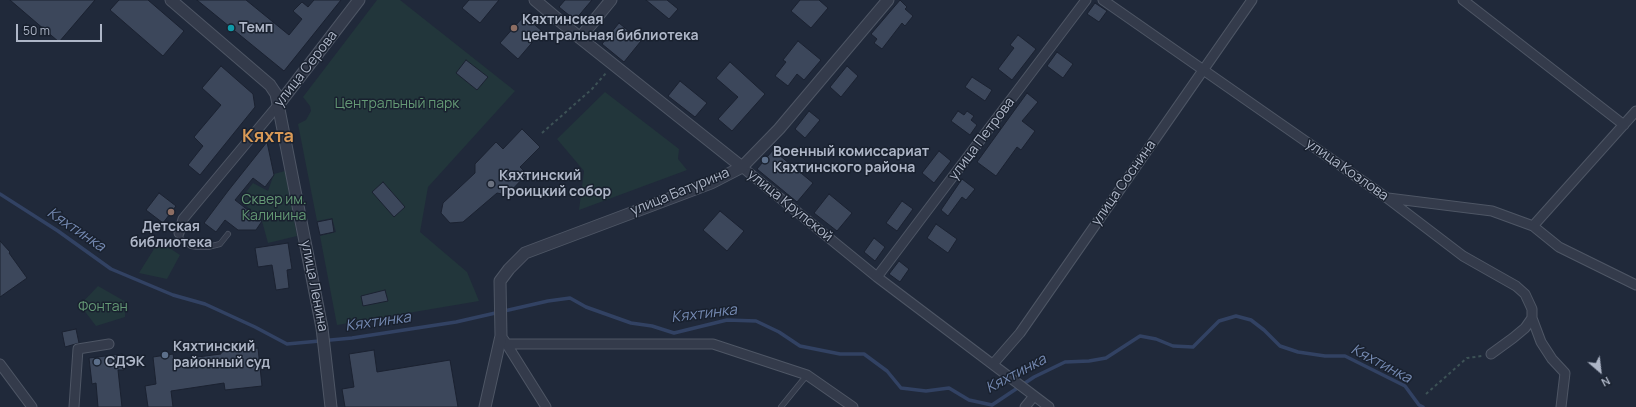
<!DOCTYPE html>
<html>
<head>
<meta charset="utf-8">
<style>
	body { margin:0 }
	#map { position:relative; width:1636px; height:407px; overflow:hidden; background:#20293a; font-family:Manrope,sans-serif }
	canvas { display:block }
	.north { position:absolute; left:1580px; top:351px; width:40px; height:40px; -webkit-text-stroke:3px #19212f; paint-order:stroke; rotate:152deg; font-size:11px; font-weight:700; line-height:16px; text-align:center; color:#aeb6c7 }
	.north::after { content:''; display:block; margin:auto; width:14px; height:18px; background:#aeb6c7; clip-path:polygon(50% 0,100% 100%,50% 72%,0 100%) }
	.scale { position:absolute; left:16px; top:24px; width:86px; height:18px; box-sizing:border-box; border:2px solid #aeb6c7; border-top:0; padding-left:5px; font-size:12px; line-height:14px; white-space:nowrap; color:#aeb6c7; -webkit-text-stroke:3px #19212f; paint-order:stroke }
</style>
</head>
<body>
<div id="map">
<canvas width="1636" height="407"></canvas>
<div class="north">N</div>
<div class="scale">50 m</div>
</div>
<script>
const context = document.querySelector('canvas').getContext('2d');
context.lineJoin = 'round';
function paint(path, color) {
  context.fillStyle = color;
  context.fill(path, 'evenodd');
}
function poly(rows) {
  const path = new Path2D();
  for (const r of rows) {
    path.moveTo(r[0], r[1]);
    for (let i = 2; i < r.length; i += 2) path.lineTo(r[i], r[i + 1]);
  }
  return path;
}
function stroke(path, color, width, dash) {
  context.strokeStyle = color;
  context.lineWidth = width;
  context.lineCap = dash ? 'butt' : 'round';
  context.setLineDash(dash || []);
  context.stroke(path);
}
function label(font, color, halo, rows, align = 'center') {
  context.font = font + ' Manrope,sans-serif';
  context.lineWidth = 3;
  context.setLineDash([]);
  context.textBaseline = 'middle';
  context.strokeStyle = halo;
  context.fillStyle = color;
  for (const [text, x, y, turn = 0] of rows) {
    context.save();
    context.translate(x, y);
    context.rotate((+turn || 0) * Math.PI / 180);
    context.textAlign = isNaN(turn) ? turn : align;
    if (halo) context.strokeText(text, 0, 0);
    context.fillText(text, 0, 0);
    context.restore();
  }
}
paint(poly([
	[377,0,400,0,515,91,428,187,420,232,467,272,479,301,337,325,320,236,336,232,332,218,317,221,298,124,306,120,311,111,310,106,303,97],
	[605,92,679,149,678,159,687,170,579,210,584,171,557,139],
	[285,171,297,236,268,243,262,221,240,200,253,183,268,191,274,174],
	[159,241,180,255,167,279,139,273],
	[98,286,126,302,125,317,96,326,80,305]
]), '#22363b');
stroke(poly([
	[0,194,58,231,111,269,173,295,205,304,255,327,287,344,352,338,456,322,548,301,570,298,586,307,631,323,652,326,674,333,727,320,756,321,779,332,800,346,840,354,864,354,887,371,901,388,926,391,949,388,969,400,992,405,1034,377,1065,362,1089,361,1106,358,1140,336,1156,339,1173,346,1193,347,1219,321,1236,316,1251,320,1264,330,1280,346,1298,352,1325,356,1345,356,1405,386,1419,405,1423,407]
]), '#324263', 3.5);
const building = poly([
	[10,0,95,0,59,42,10,0],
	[119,0,148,0,184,31,163,56,110,10,119,0],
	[197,0,246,0,289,35,302,19,293,11,302,2,308,7,314,0,341,0,284,71,197,0],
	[469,0,499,0,480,23,462,8,469,0],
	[565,0,592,0,575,20,559,7,565,0],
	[646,0,667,0,678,9,669,19,646,0],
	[800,0,819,0,828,8,811,28,791,11,800,0],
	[900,0,907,7,905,9,913,16,905,26,902,23,882,49,874,43,877,39,871,34,900,0],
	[1095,3,1107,11,1099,22,1087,14,1095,3],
	[524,16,542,31,518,59,500,43,524,16],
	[619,23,641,41,624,62,602,44,619,23],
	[1018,35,1036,49,1012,80,998,69,1014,48,1010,45,1018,35],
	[798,41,821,60,804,80,797,74,788,86,775,76,786,62,783,60,798,41],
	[1057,52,1073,64,1063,78,1047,66,1057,52],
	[466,60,488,77,477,90,456,73,466,60],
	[730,62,765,94,732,131,718,119,738,97,716,78,730,62],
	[221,66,253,94,255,107,200,175,188,165,203,146,194,137,221,105,202,88,221,66],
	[847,66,858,76,841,97,830,87,847,66],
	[972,77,992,90,985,101,965,87,972,77],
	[680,81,707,103,695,117,668,96,680,81],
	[1027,93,1038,102,1022,121,1035,131,1021,150,1017,147,996,176,977,162,1027,93],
	[809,111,820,120,805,138,795,129,809,111],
	[958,111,964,115,967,111,974,116,971,120,977,125,970,135,951,121,958,111],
	[522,129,540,147,520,167,527,174,507,195,497,193,463,222,450,223,441,213,443,203,475,173,475,164,496,142,503,149,522,129],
	[267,142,274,175,265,187,253,178,235,200,262,221,256,230,238,230,225,220,216,232,204,223,228,191,267,142],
	[773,150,813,183,797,202,757,169,773,150],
	[939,151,951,161,934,183,922,173,939,151],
	[962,179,975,189,966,200,962,197,948,216,941,210,962,179],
	[383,182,405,207,394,217,372,192,383,182],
	[159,193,176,206,163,223,146,210,159,193],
	[829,194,852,213,837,231,814,213,829,194],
	[902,201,913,209,897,231,886,223,902,201],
	[720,211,744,231,727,251,703,230,720,211],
	[332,219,334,232,320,235,317,222,332,219],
	[936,224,957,239,948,253,927,238,936,224],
	[874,238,885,247,875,261,864,252,874,238],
	[0,241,10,252,9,253,27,278,0,297,0,241],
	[288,243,292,269,287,270,289,288,276,290,272,265,258,267,255,248,288,243],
	[899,261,909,269,900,282,889,274,899,261],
	[385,290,388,301,363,306,361,296,385,290],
	[76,329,79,343,65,347,62,332,76,329],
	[258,348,262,386,225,390,224,383,171,391,173,407,148,407,145,386,156,384,153,357,173,354,174,360,221,354,221,352,258,348],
	[374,350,377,372,450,360,458,407,345,407,342,389,354,387,349,354,374,350],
	[122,354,124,370,118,370,122,407,98,407,96,383,92,384,89,358,122,354]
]);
paint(building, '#3c475b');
stroke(building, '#1b2231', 1);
const service = poly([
	[179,233,181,239,191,246,197,247,208,247,220,244,228,234],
	[781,407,807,375]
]);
const minor = poly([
	[1103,0,1387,198,1463,256,1516,286,1525,294,1532,309,1532,318,1525,328,1513,338,1491,354],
	[1463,0,1624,125],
	[742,167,877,277,1049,407],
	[1388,198,1492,211,1533,226,1559,247,1636,285],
	[1533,226,1636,111],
	[179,233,183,219,279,104],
	[877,277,1086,0],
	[1532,318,1541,342,1552,359,1565,373,1561,407],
	[504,340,546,407],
	[506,344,713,344,807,375,853,407],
	[0,364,32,407],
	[993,364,1020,333,1252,0],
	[74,407,78,349,109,344],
	[1025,407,1034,396]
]);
const tertiary = poly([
	[171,0,270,85,276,94,322,328,331,407],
	[535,0,580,38,742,167],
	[580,38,611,0],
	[279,104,359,0],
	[485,407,501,336,500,281,509,269,525,253,711,183,742,167,779,129,888,0]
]);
stroke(service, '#4e5665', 6);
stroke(minor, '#4e5665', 11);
stroke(tertiary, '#4e5665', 13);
stroke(poly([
	[542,133,592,89,607,72],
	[1426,394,1467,358,1482,356]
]), '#3d5256', 2, [3, 3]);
stroke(service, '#343b4b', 4.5);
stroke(minor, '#343b4b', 9);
stroke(tertiary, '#343b4b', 11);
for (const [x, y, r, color] of [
	[231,28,4,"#0f9aa8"],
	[514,28,4,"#8d6e63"],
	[765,160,4,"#5c6f8a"],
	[491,184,4,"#6b7280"],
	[171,212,4,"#8d6e63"],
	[165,355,4,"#5c6f8a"],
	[97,362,4,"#5c6f8a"]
]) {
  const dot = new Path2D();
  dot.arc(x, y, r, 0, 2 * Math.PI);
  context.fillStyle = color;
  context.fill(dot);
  stroke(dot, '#19212f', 1.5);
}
label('bold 14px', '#aeb6c7', '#19212f', [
	["Кяхтинская",522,20],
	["центральная библиотека",522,36],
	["Темп",239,28],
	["Военный комиссариат",773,152],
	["Кяхтинского района",773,168],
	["Кяхтинский",499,176],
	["Троицкий собор",499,192],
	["Детская",171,227,"center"],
	["библиотека",171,243,"center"],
	["Кяхтинский",173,347],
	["районный суд",173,363],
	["СДЭК",105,362]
], 'left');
label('14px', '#aeb6c7', '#19212f', [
	["улица Серова",306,69,-52],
	["улица Петрова",982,139,-53],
	["улица Козлова",1347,170,35],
	["улица Соснина",1124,183,-55],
	["улица Батурина",680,192,-22],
	["улица Крупской",790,206,39],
	["улица Ленина",314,286,79]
]);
label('14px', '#649975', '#19212f', [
	["Центральный парк",397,104],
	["Сквер им.",274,200],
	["Калинина",274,216],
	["Фонтан",103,307]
]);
label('italic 15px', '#7489b1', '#19212f', [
	["Кяхтинка",76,230,34],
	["Кяхтинка",704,314,-7],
	["Кяхтинка",378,322,-8],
	["Кяхтинка",1381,364,28],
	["Кяхтинка",1016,374,-28]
]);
label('bold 18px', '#da9a57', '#19212f', [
	["Кяхта",268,137]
]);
</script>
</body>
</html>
